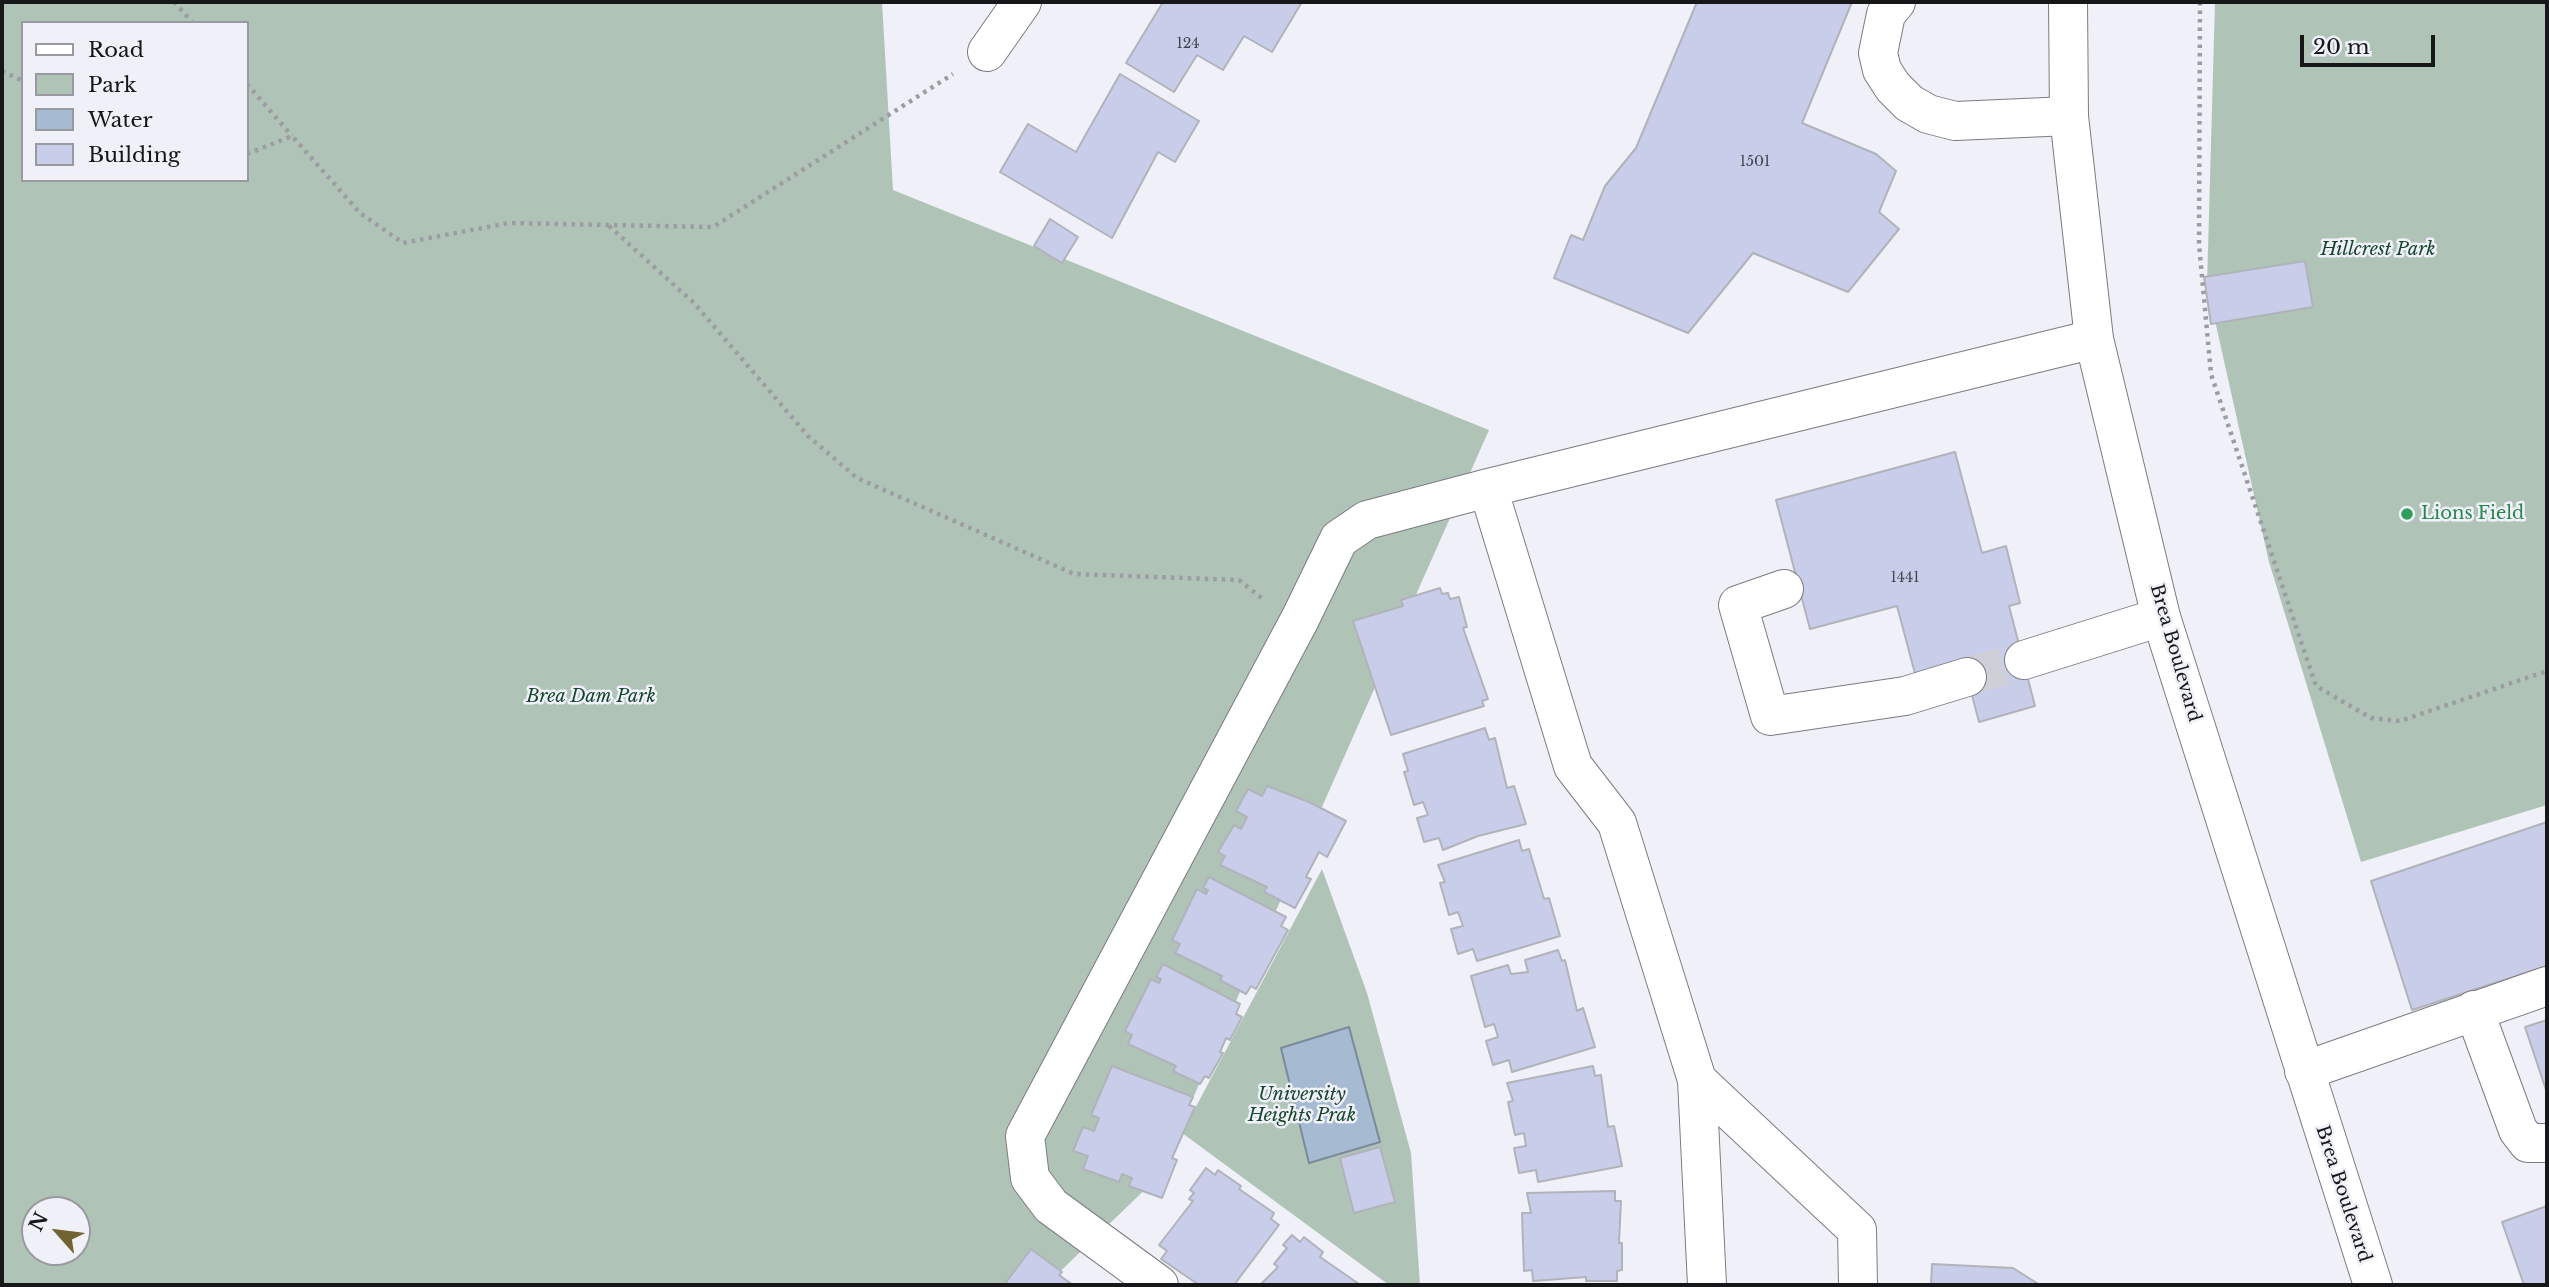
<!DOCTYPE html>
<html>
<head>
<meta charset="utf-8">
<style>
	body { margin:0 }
	#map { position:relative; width:2549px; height:1287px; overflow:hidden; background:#f0f1f8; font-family:"Libre Baskerville",serif }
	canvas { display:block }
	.frame { position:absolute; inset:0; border:4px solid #161719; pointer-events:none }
	.legend { position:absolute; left:21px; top:21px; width:228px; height:161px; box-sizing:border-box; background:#f0f1f8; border:2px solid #999a9f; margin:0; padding:9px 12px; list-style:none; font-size:21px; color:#161719 }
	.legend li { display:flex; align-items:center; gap:14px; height:35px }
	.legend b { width:35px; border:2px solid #999a9f }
	.north { position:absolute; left:21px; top:1196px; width:70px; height:70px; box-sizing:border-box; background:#f0f1f8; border:2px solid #999a9f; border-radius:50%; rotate:298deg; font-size:19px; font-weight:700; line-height:28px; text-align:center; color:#161719 }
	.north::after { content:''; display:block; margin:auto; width:24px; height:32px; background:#706532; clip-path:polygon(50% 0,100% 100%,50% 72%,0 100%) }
	.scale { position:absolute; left:2300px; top:35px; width:135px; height:32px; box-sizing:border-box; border:4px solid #161719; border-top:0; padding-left:9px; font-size:21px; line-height:24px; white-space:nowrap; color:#161719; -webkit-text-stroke:5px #f0f1f8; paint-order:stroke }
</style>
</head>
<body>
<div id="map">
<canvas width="2549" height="1287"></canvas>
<div class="frame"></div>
<ul class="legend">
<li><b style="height:9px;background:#fff"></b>Road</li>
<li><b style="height:19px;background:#b0c3b7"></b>Park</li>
<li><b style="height:19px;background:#a6bbd2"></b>Water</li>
<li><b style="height:19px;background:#c8ceea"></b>Building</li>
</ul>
<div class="north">N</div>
<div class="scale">20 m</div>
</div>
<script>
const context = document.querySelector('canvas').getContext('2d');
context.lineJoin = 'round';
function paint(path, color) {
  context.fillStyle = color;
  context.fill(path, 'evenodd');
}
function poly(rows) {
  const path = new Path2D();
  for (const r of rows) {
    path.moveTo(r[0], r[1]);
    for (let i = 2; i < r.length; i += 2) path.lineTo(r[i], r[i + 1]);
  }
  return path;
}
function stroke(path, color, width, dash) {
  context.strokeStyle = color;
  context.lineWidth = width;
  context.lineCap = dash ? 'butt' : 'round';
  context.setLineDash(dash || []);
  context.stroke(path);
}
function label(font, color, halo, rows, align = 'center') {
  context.font = font + ' "Libre Baskerville",serif';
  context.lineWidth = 5;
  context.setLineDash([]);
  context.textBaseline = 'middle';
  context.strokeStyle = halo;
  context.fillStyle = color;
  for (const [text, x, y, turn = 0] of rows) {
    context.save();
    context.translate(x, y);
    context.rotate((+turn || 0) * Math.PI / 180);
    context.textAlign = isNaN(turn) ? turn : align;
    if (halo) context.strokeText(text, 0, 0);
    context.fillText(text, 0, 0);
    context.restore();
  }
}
paint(poly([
	[2,2,882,2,893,190,1489,430,1158,1177,1046,1285,2,1285],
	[23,23,247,23,247,180,23,180],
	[35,1210,77,1210,77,1252,35,1252],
	[2215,2,2547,2,2547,805,2361,862,2269,562,2207,285],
	[1322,869,1367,993,1411,1153,1420,1285,1389,1285,1182,1133]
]), '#b0c3b7');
const water = poly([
	[1349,1027,1380,1142,1309,1163,1281,1048,1349,1027]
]);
paint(water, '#a6bbd2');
stroke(water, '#7b8a9a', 2);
const building = poly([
	[1163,2,1302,2,1272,52,1244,36,1223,70,1197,55,1174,92,1126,63,1163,2],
	[1852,2,1802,123,1876,154,1896,171,1879,212,1899,229,1848,292,1753,253,1688,333,1554,278,1571,235,1583,240,1605,186,1636,148,1697,2,1852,2],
	[1120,74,1199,121,1175,162,1158,152,1112,238,1000,172,1028,124,1076,152,1120,74],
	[1050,219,1078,237,1062,263,1034,246,1050,219],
	[2305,261,2313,307,2211,324,2204,277,2305,261],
	[1955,452,1982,553,2006,546,2020,603,2009,606,2035,706,1979,722,1965,668,1917,681,1897,606,1810,629,1776,500,1955,452],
	[1440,588,1442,594,1448,593,1450,599,1459,597,1467,627,1463,628,1488,699,1482,701,1484,706,1391,735,1353,621,1403,606,1401,600,1440,588],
	[1485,728,1489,740,1495,738,1507,788,1514,786,1526,824,1478,836,1443,850,1439,838,1424,842,1417,818,1428,815,1423,802,1414,805,1404,772,1408,771,1403,754,1485,728],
	[1267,786,1309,802,1346,821,1327,857,1319,852,1306,877,1311,879,1295,908,1264,892,1267,887,1220,865,1225,856,1218,852,1234,825,1241,829,1247,817,1236,811,1248,789,1262,796,1267,786],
	[2547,822,2547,966,2412,1010,2371,881,2547,822],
	[1519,840,1522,851,1529,849,1544,899,1549,898,1560,936,1477,961,1473,949,1458,954,1451,929,1463,926,1458,912,1449,915,1440,883,1445,882,1438,865,1519,840],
	[1209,877,1286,917,1281,926,1288,930,1256,989,1251,986,1246,994,1220,980,1222,976,1175,953,1180,944,1172,940,1197,889,1206,894,1208,890,1203,888,1209,877],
	[1558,950,1562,961,1565,960,1577,1011,1583,1008,1595,1047,1512,1072,1509,1060,1493,1065,1486,1041,1498,1037,1494,1024,1485,1027,1471,976,1508,965,1511,974,1528,972,1525,960,1558,950],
	[1163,964,1240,1004,1236,1014,1242,1017,1230,1040,1226,1038,1220,1052,1223,1053,1209,1078,1205,1076,1200,1084,1173,1071,1176,1066,1128,1044,1132,1035,1125,1031,1151,979,1159,983,1161,979,1156,977,1163,964],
	[2547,1020,2547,1093,2525,1027,2547,1020],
	[1112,1066,1193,1097,1189,1105,1195,1107,1172,1158,1177,1160,1162,1198,1129,1186,1132,1178,1122,1174,1119,1182,1083,1169,1088,1156,1073,1151,1083,1127,1094,1131,1099,1118,1091,1115,1112,1066],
	[1593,1066,1595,1076,1601,1075,1608,1127,1614,1126,1622,1166,1538,1182,1536,1170,1519,1173,1514,1148,1526,1146,1524,1133,1515,1135,1508,1102,1513,1101,1507,1083,1593,1066],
	[1380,1147,1395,1202,1354,1213,1340,1158,1380,1147],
	[1206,1168,1215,1175,1218,1170,1241,1186,1239,1189,1274,1213,1271,1219,1279,1225,1234,1285,1199,1285,1161,1259,1167,1251,1159,1245,1193,1201,1189,1199,1194,1193,1190,1190,1206,1168],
	[1615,1191,1615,1201,1621,1201,1619,1243,1622,1243,1622,1270,1617,1271,1617,1281,1586,1281,1586,1277,1533,1281,1532,1270,1524,1271,1522,1213,1531,1213,1527,1193,1615,1191],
	[2547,1206,2547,1285,2524,1285,2502,1222,2547,1206],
	[1292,1235,1300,1242,1304,1237,1323,1252,1320,1257,1359,1284,1260,1285,1278,1267,1274,1264,1287,1248,1283,1245,1292,1235],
	[1031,1249,1062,1272,1059,1275,1073,1285,1004,1285,1031,1249],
	[1932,1264,2013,1268,2040,1285,1931,1285,1932,1264]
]);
paint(building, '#c8ceea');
stroke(building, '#b1b3ba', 2);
stroke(poly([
	[1967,677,2024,660]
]), '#cfd0d7', 38, [38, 19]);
const minor = poly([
	[1896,2,1886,14,1878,53,1882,70,1893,87,1909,103,1928,114,1955,121,2069,116],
	[987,52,1022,2],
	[1488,488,1573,766,1617,823,1697,1080,1707,1285],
	[1784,589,1738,605,1770,716,1905,696,1967,677],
	[2024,660,2161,617],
	[2474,1010,2518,1130,2528,1143,2547,1143],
	[2304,1071,2547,986],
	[1697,1080,1857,1230,1858,1285],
	[1159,1285,1051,1206,1030,1178,1025,1136,1300,619,1339,539,1367,520,1488,488,2094,339]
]);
const major = poly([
	[2068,2,2069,116,2094,339,2161,617,2373,1285]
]);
stroke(minor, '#7b7c82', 40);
stroke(major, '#7b7c82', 40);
stroke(poly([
	[174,2,193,23],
	[2200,2,2199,244,2211,374,2316,686,2371,718,2400,721,2547,671],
	[2,71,23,81],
	[247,84,292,136],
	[247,154,292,136,360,213,403,243,509,223,713,227,953,74],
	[609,226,694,303,808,436,857,478,1074,574,1239,580,1264,600]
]), '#9c9da2', 4.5, [3.5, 5]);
stroke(minor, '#fff', 38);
stroke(major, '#fff', 38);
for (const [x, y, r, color] of [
	[2407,514,7,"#2e9e5b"]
]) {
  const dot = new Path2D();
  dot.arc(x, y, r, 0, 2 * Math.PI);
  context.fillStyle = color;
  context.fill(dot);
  stroke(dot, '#f0f1f8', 2.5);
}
label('14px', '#42454d', null, [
	["124",1188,44],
	["1501",1755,162],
	["1441",1905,578]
]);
label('italic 18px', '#15462c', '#f0f1f8', [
	["Hillcrest Park",2378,250],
	["Brea Dam Park",591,697],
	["University",1302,1095],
	["Heights Prak",1302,1116]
]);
label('18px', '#27864d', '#f0f1f8', [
	["Lions Field",2421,514]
], 'left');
label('18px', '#161719', '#f0f1f8', [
	["Brea Boulevard",2175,653,74],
	["Brea Boulevard",2343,1194,72]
]);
</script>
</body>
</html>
